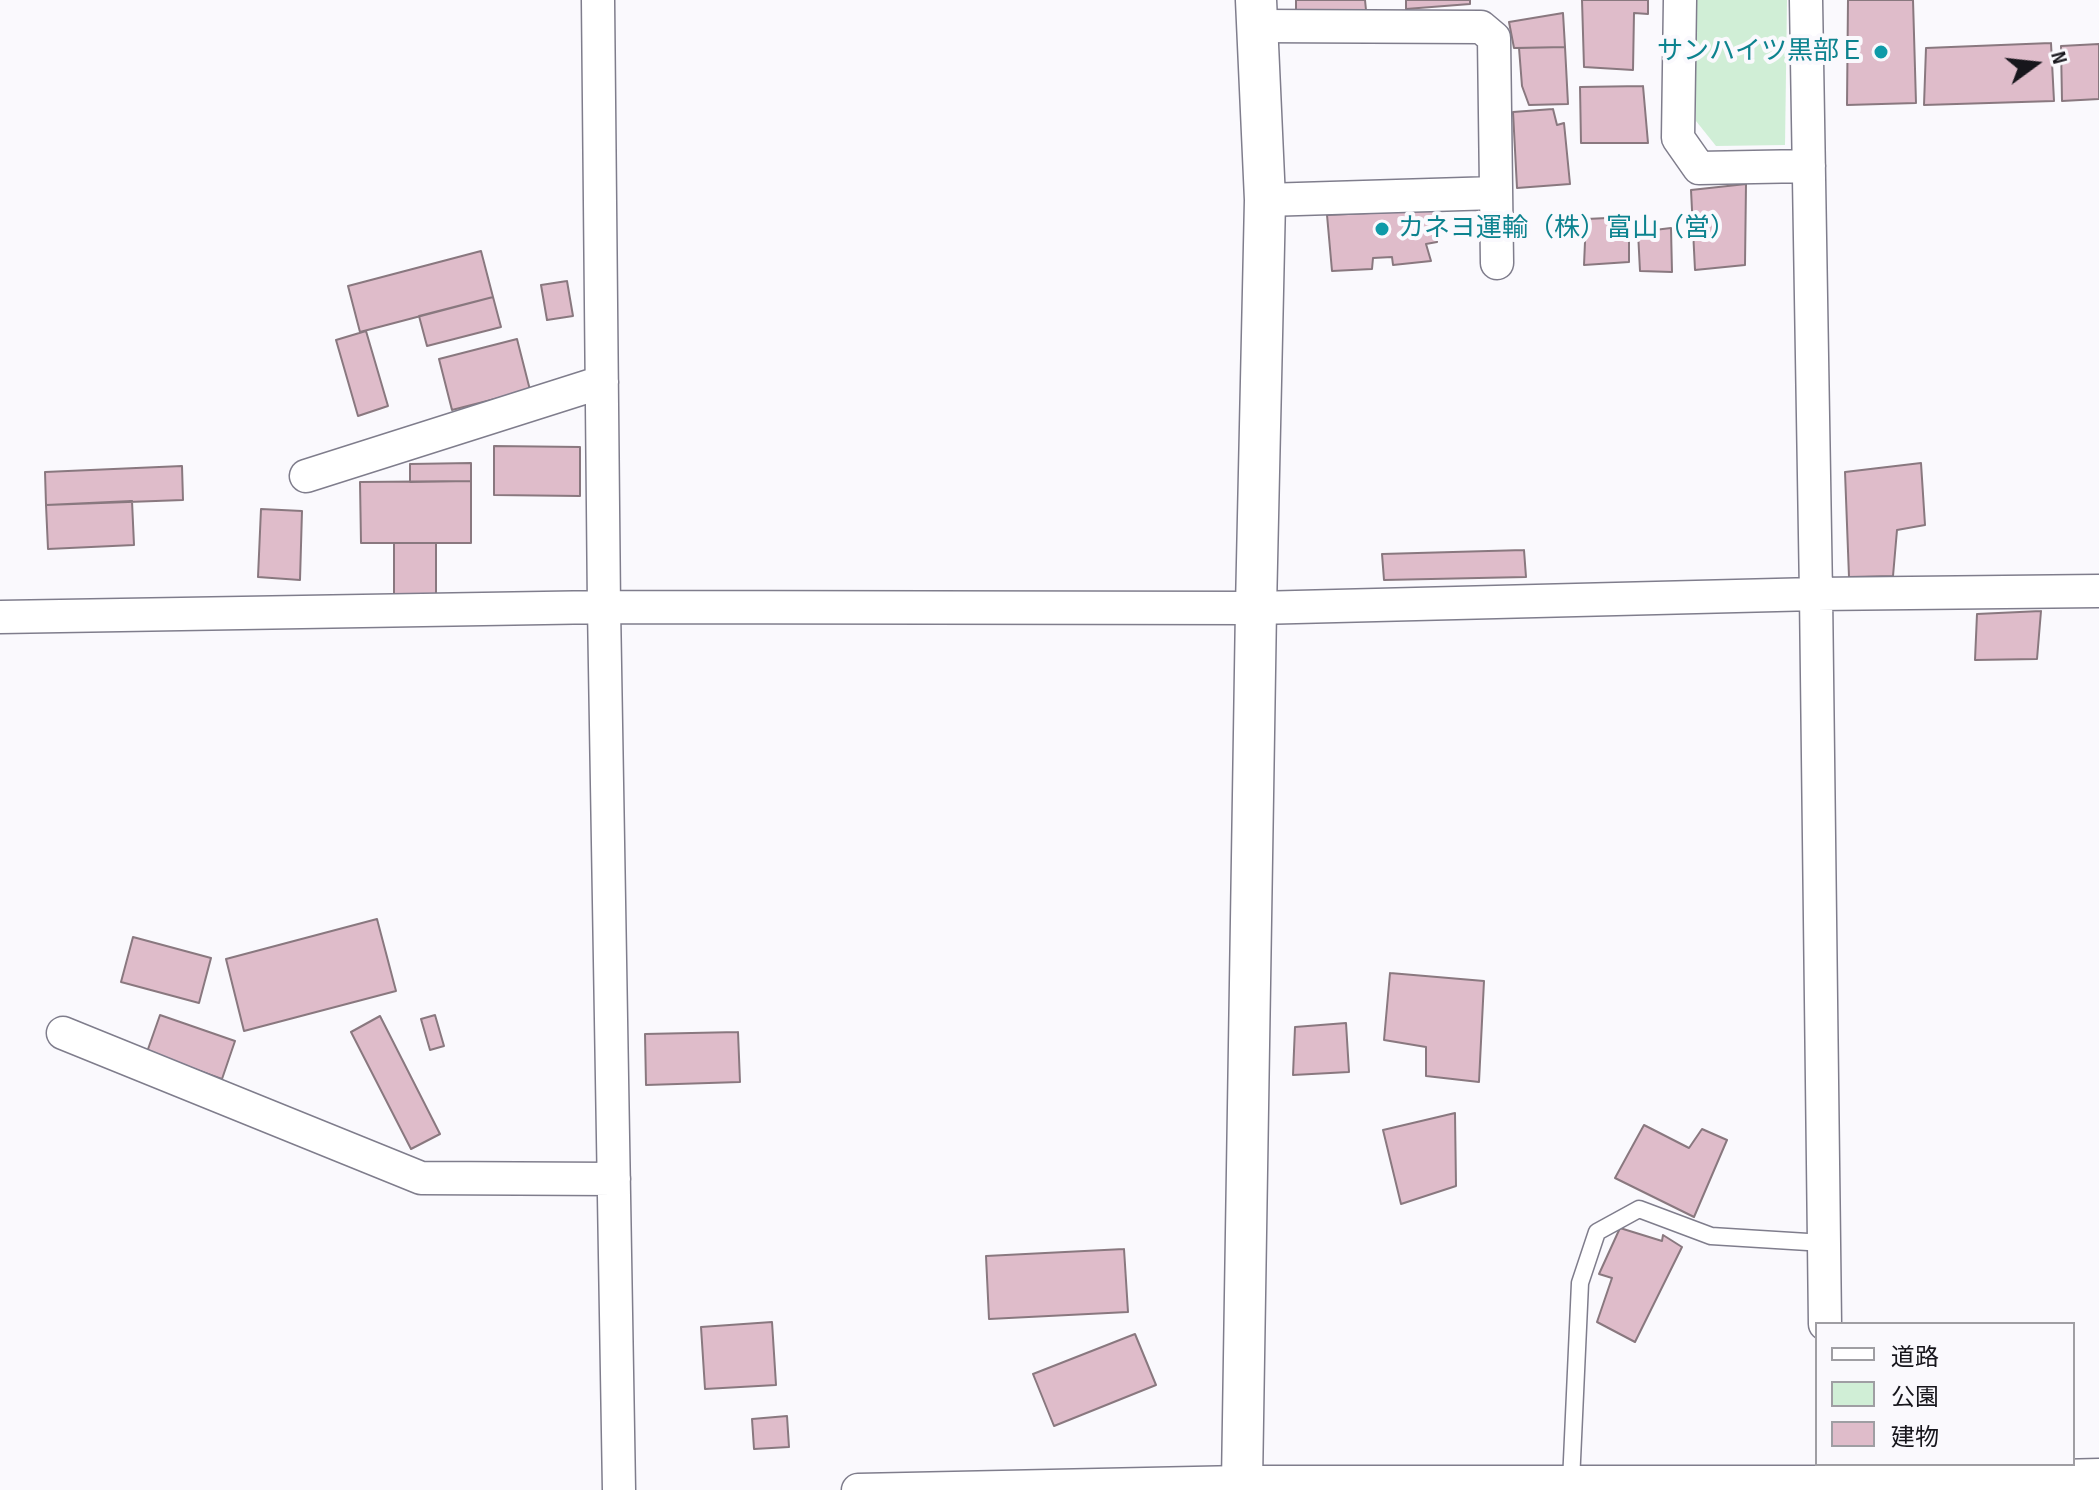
<!DOCTYPE html>
<html>
<head>
<meta charset="utf-8">
<style>
	body { margin:0 }
	#map { position:relative; width:2099px; height:1490px; overflow:hidden; background:#faf9fd; font-family:"Sofia Sans Condensed","Noto Sans JP",sans-serif }
	canvas { display:block }
	.legend { position:absolute; left:1815px; top:1322px; width:260px; height:144px; box-sizing:border-box; background:#faf9fd; border:2px solid #9f9ea3; margin:0; padding:10px 14px; list-style:none; font-size:24px; color:#17161c }
	.legend li { display:flex; align-items:center; gap:16px; height:40px }
	.legend b { width:40px; border:2px solid #9f9ea3 }
	.north { position:absolute; left:1995px; top:24px; width:80px; height:80px; -webkit-text-stroke:6px #faf9fd; paint-order:stroke; rotate:75deg; font-size:22px; font-weight:700; line-height:32px; text-align:center; color:#17161c }
	.north::after { content:''; display:block; margin:auto; width:28px; height:36px; background:#17161c; clip-path:polygon(50% 0,100% 100%,50% 72%,0 100%) }
</style>
</head>
<body>
<div id="map">
<canvas width="2099" height="1490"></canvas>
<ul class="legend">
<li><b style="height:10px;background:#fff"></b>道路</li>
<li><b style="height:22px;background:#d0eed6"></b>公園</li>
<li><b style="height:22px;background:#dfbcca"></b>建物</li>
</ul>
<div class="north">N</div>
</div>
<script>
const context = document.querySelector('canvas').getContext('2d');
context.lineJoin = 'round';
function paint(path, color) {
  context.fillStyle = color;
  context.fill(path, 'evenodd');
}
function poly(rows) {
  const path = new Path2D();
  for (const r of rows) {
    path.moveTo(r[0], r[1]);
    for (let i = 2; i < r.length; i += 2) path.lineTo(r[i], r[i + 1]);
  }
  return path;
}
function stroke(path, color, width, dash) {
  context.strokeStyle = color;
  context.lineWidth = width;
  context.lineCap = dash ? 'butt' : 'round';
  context.setLineDash(dash || []);
  context.stroke(path);
}
function label(font, color, halo, rows, align = 'center') {
  context.font = font + ' "Sofia Sans Condensed","Noto Sans JP",sans-serif';
  context.lineWidth = 8;
  context.setLineDash([]);
  context.textBaseline = 'middle';
  context.strokeStyle = halo;
  context.fillStyle = color;
  for (const [text, x, y, turn = 0] of rows) {
    context.save();
    context.translate(x, y);
    context.rotate((+turn || 0) * Math.PI / 180);
    context.textAlign = isNaN(turn) ? turn : align;
    if (halo) context.strokeText(text, 0, 0);
    context.fillText(text, 0, 0);
    context.restore();
  }
}
paint(poly([
	[1696,0,1787,0,1785,145,1716,146,1696,121]
]), '#d0eed6');
const building = poly([
	[1296,0,1365,0,1366,10,1296,11,1296,0],
	[1406,0,1470,0,1470,4,1406,9,1406,0],
	[1582,0,1648,0,1648,14,1634,13,1633,70,1584,67,1582,0],
	[1848,0,1913,0,1916,103,1847,105,1848,0],
	[1563,13,1565,47,1514,48,1509,22,1563,13],
	[2051,43,2054,101,1924,105,1926,48,2051,43],
	[2099,44,2099,99,2062,101,2061,46,2099,44],
	[1565,47,1568,104,1529,105,1522,86,1519,48,1565,47],
	[1643,86,1648,143,1581,143,1580,87,1643,86],
	[1553,109,1557,125,1564,123,1570,184,1517,188,1513,112,1553,109],
	[1746,184,1745,265,1695,270,1691,190,1746,184],
	[1435,210,1437,242,1426,244,1431,261,1393,265,1392,257,1373,258,1372,269,1332,271,1327,215,1435,210],
	[1629,217,1629,262,1584,265,1586,219,1629,217],
	[1671,228,1672,272,1640,271,1638,232,1671,228],
	[481,251,493,297,360,332,348,286,481,251],
	[567,281,573,316,547,320,541,285,567,281],
	[493,297,501,327,427,346,419,316,493,297],
	[366,331,388,406,358,416,336,340,366,331],
	[517,339,530,390,452,410,439,359,517,339],
	[494,446,580,447,580,496,494,495,494,446],
	[471,463,471,481,410,482,410,464,471,463],
	[1921,463,1925,525,1897,530,1893,576,1849,577,1845,472,1921,463],
	[182,466,183,500,46,505,45,472,182,466],
	[471,481,471,543,361,543,360,482,471,481],
	[132,501,134,545,48,549,46,505,132,501],
	[261,509,302,511,300,580,258,577,261,509],
	[394,543,436,543,436,599,394,599,394,543],
	[1524,550,1526,577,1384,580,1382,554,1524,550],
	[2041,611,2037,659,1975,660,1977,614,2041,611],
	[377,919,396,991,244,1031,226,959,377,919],
	[133,937,211,958,199,1003,121,982,133,937],
	[1390,973,1484,981,1479,1082,1426,1076,1426,1047,1384,1040,1390,973],
	[160,1015,235,1041,222,1079,147,1052,160,1015],
	[435,1015,444,1046,430,1050,421,1019,435,1015],
	[380,1016,440,1134,411,1149,351,1032,380,1016],
	[1346,1023,1349,1072,1293,1075,1295,1027,1346,1023],
	[738,1032,740,1082,646,1085,645,1034,738,1032],
	[1455,1113,1456,1186,1401,1204,1383,1130,1455,1113],
	[1644,1125,1689,1148,1702,1129,1727,1140,1694,1217,1615,1178,1644,1125],
	[1620,1228,1662,1241,1663,1235,1682,1247,1635,1342,1597,1322,1612,1278,1599,1274,1620,1228],
	[1124,1249,1128,1312,989,1319,986,1256,1124,1249],
	[772,1322,776,1385,705,1389,701,1327,772,1322],
	[1135,1334,1156,1385,1054,1426,1033,1374,1135,1334],
	[787,1416,789,1447,754,1449,752,1419,787,1416]
]);
paint(building, '#dfbcca');
stroke(building, '#89787f', 2);
const service = poly([
	[1571,1482,1580,1283,1597,1232,1639,1209,1711,1236,1824,1243]
]);
const minor = poly([
	[598,0,604,607,619,1490],
	[1680,0,1678,138,1699,168,1809,166],
	[1806,0,1816,594,1825,1324],
	[1257,26,1481,27,1494,38,1497,263],
	[1265,200,1496,193],
	[306,476,602,382],
	[0,617,604,607,1256,608,1816,594,2099,591],
	[63,1033,421,1178,614,1179],
	[858,1490,1242,1482,1826,1482,2099,1475]
]);
const tertiary = poly([
	[1242,1482,1256,608,1265,200,1256,0]
]);
stroke(service, '#7f7d8c', 19);
stroke(minor, '#7f7d8c', 35);
stroke(tertiary, '#7f7d8c', 43);
stroke(service, '#fff', 16);
stroke(minor, '#fff', 32);
stroke(tertiary, '#fff', 40);
for (const [x, y, r, color] of [
	[1881,52,8,"#0f9aa8"],
	[1382,229,8,"#0f9aa8"]
]) {
  const dot = new Path2D();
  dot.arc(x, y, r, 0, 2 * Math.PI);
  context.fillStyle = color;
  context.fill(dot);
  stroke(dot, '#faf9fd', 3);
}
label('26px', '#0d838f', '#faf9fd', [
	["サンハイツ黒部Ｅ",1865,52],
	["カネヨ運輸（株）富山（営）",1398,229,"left"]
], 'right');
</script>
</body>
</html>
